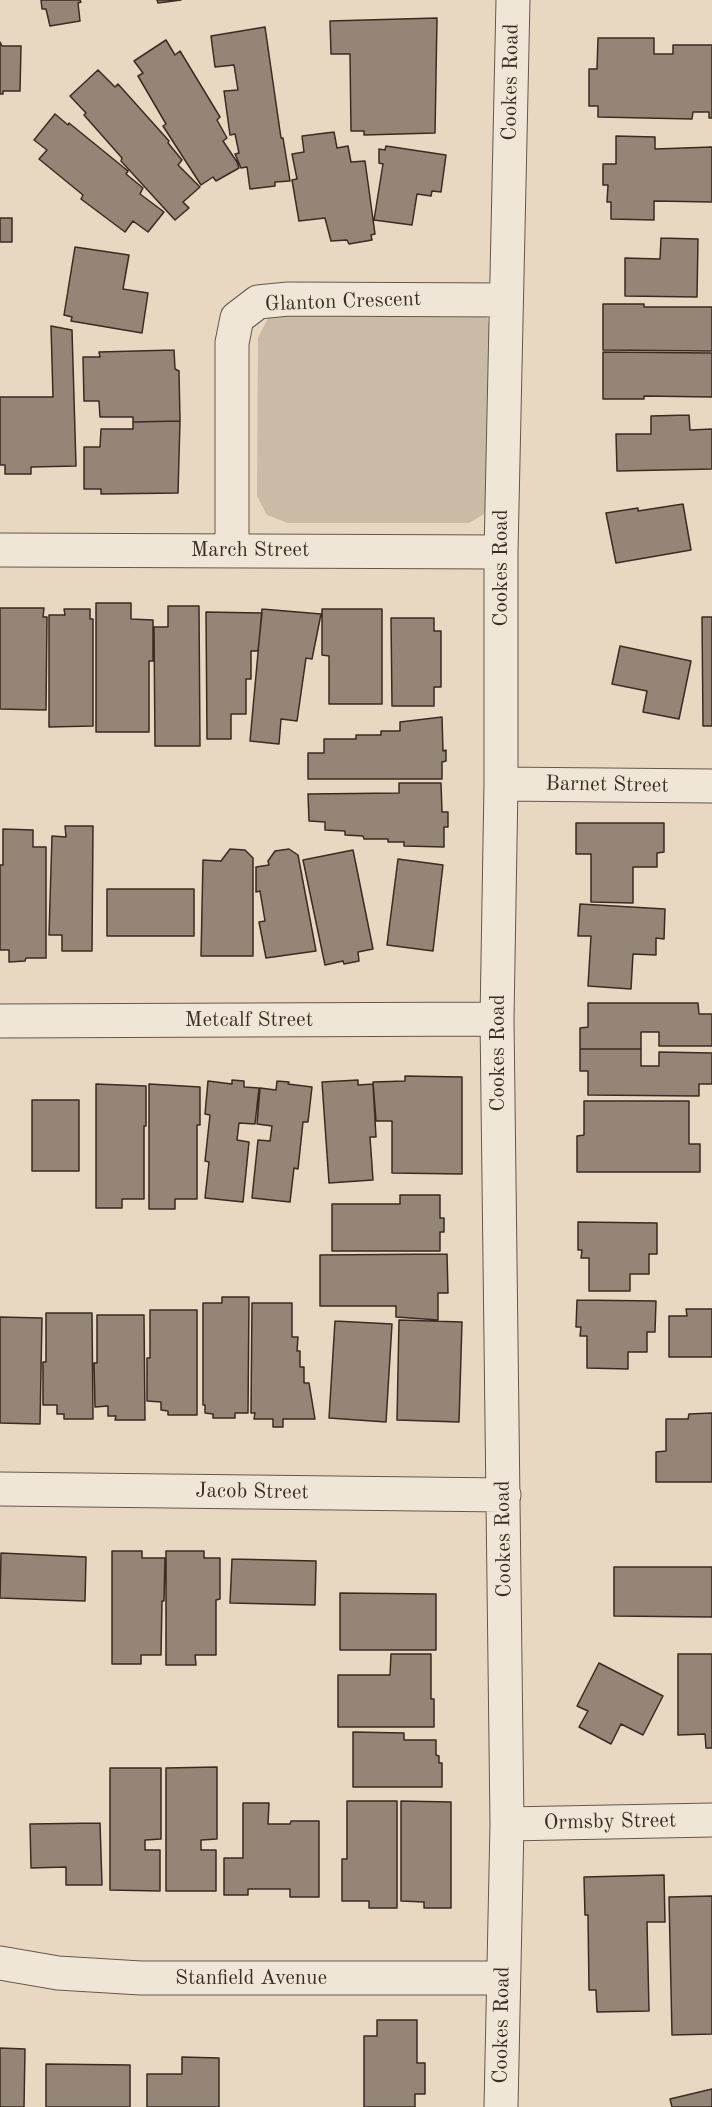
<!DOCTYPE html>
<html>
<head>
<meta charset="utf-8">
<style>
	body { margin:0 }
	canvas { display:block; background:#e8d8c1 }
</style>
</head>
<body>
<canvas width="712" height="2107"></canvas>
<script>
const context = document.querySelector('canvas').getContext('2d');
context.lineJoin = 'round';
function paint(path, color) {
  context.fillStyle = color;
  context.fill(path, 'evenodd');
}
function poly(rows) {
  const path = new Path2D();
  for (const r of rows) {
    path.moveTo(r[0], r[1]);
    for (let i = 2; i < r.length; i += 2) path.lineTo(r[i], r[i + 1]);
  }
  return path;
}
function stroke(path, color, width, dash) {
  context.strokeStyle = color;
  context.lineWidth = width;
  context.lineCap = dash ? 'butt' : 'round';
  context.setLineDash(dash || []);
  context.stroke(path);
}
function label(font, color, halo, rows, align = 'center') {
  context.font = font + ' "Old Standard TT",serif';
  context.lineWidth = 6;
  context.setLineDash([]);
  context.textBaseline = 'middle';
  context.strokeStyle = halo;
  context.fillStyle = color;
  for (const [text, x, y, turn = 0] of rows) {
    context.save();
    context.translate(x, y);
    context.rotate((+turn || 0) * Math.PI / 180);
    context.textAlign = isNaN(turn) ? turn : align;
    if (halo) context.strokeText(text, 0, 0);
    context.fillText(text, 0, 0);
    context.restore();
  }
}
paint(poly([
	[467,306,487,318,494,337,492,495,484,514,469,523,288,523,267,515,257,496,258,338,268,318,284,308]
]), '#cabba6');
const building = poly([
	[41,0,80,0,81,2,78,3,80,21,50,26,46,9,42,9,41,0],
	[157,0,181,0,158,3,157,0],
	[437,18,435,133,364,135,364,131,351,131,350,54,331,54,330,21,437,18],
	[265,27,281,138,283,138,290,181,275,182,275,186,250,189,247,167,241,168,235,154,239,153,235,134,230,135,224,91,238,90,234,65,215,67,211,36,265,27],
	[598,38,654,38,654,54,673,54,673,45,712,45,712,118,709,118,709,112,693,112,692,119,598,117,598,106,589,106,589,69,597,69,598,38],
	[166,40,175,55,180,51,220,117,217,120,227,138,223,141,237,162,239,168,216,181,213,177,201,185,163,126,166,124,138,76,143,73,134,61,166,40],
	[0,42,2,46,21,46,20,91,3,91,3,94,0,94,0,42],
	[98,70,115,87,118,84,169,141,168,143,182,160,178,165,200,187,183,202,189,208,175,220,121,161,122,158,84,115,86,113,70,96,98,70],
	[55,114,68,125,69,123,128,171,126,174,143,188,140,194,164,212,148,232,133,221,125,232,81,199,83,195,39,159,47,150,34,140,55,114],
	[334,132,337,148,348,146,351,162,365,161,375,234,371,235,372,240,349,244,347,240,331,241,325,218,299,221,292,180,297,179,292,154,304,152,302,136,334,132],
	[616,136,655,137,655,149,712,147,712,202,654,201,654,220,611,219,611,202,607,202,608,185,603,185,603,164,616,164,616,136],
	[386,146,446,155,441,192,432,191,431,196,417,194,412,225,374,220,383,164,379,163,379,149,385,150,386,146],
	[0,218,12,218,12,242,0,242,0,218],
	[661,238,698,239,697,297,625,296,625,258,660,259,661,238],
	[75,247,129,255,123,289,148,293,142,333,71,321,72,317,64,315,75,247],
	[603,304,644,304,644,307,712,307,712,351,603,350,603,304],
	[51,326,72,330,76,466,31,467,31,474,5,474,5,465,0,465,0,397,53,397,51,326],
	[174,350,175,369,179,371,180,421,133,422,133,417,100,417,99,401,84,401,83,357,100,357,99,352,174,350],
	[603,352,712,353,712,397,644,396,644,399,603,399,603,352],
	[689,415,690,430,712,429,712,469,617,471,616,434,651,434,651,416,689,415],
	[180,421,178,493,101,494,101,489,84,489,84,447,100,447,101,429,133,429,133,422,180,421],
	[683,504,691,550,616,563,606,513,638,508,638,511,683,504],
	[96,603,131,603,131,619,153,620,153,661,149,661,149,732,96,732,96,603],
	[168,606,199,606,200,746,155,746,154,627,168,627,168,606],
	[0,608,44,608,43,617,47,617,46,710,0,709,0,608],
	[64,609,90,609,90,619,93,619,93,726,49,727,49,615,65,615,64,609],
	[262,609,321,614,312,659,306,658,297,721,281,719,279,744,250,741,262,609],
	[322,609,382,609,382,704,329,704,329,656,322,655,322,609],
	[206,612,262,613,258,651,251,651,251,679,246,679,246,714,231,714,231,739,207,739,206,612],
	[702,617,712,617,712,726,703,726,702,617],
	[391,618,434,618,434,631,441,631,441,687,434,687,434,706,392,706,391,618],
	[620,646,691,661,679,719,643,712,647,691,612,684,620,646],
	[442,717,443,751,446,750,446,761,442,762,442,779,308,779,308,753,324,753,324,739,356,739,356,735,381,735,381,731,400,731,400,722,442,717],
	[399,783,441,783,442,812,448,812,448,827,444,827,444,847,404,846,404,842,388,842,388,839,364,839,363,836,345,835,345,831,325,830,325,822,309,821,308,794,399,793,399,783],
	[576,823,664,823,664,852,657,853,657,867,633,867,633,903,591,902,591,854,576,854,576,823],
	[65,826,93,826,92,951,62,951,62,935,49,935,52,836,66,837,65,826],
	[3,829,33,830,33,847,46,847,46,958,26,958,25,961,9,962,9,950,0,950,0,865,3,865,3,829],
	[230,849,245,850,253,858,253,956,201,956,203,860,221,861,230,849],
	[289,849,298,855,316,951,266,958,259,922,265,921,260,891,256,892,256,867,269,865,268,861,275,851,289,849],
	[353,850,373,949,358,952,359,961,344,964,343,961,325,965,303,860,353,850],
	[398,859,443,865,433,951,387,945,398,859],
	[107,889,194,889,194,936,107,936,107,889],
	[580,904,665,909,664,939,656,938,656,955,633,954,631,989,588,986,591,936,578,936,580,904],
	[588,1003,698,1003,699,1014,712,1014,712,1046,659,1046,659,1032,641,1032,641,1049,580,1049,580,1028,588,1027,588,1003],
	[580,1049,641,1049,641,1066,659,1066,659,1052,712,1053,712,1084,699,1084,699,1096,588,1095,588,1071,580,1071,580,1049],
	[405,1076,462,1077,462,1174,392,1173,392,1121,376,1121,373,1082,405,1081,405,1076],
	[232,1080,244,1081,244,1087,259,1088,255,1124,239,1123,237,1140,249,1142,243,1202,205,1198,209,1162,205,1161,210,1115,205,1114,208,1081,232,1084,232,1080],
	[358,1080,358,1085,373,1084,376,1137,370,1137,373,1180,329,1183,322,1082,358,1080],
	[277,1081,289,1082,288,1084,312,1087,308,1122,303,1122,298,1169,294,1168,290,1202,252,1198,258,1140,270,1141,272,1126,257,1124,260,1088,276,1090,277,1081],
	[96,1084,146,1086,146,1126,144,1126,144,1199,122,1199,122,1208,96,1208,96,1084],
	[149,1084,200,1087,200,1125,197,1125,197,1199,175,1199,175,1209,149,1209,149,1084],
	[32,1100,79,1100,79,1171,32,1171,32,1100],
	[584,1101,689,1101,689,1144,700,1144,700,1172,577,1172,577,1136,584,1135,584,1101],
	[400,1195,440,1195,440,1218,444,1218,444,1232,440,1232,440,1251,332,1251,332,1204,400,1204,400,1195],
	[578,1222,657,1223,657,1254,649,1254,649,1274,630,1274,630,1291,589,1291,589,1258,581,1258,582,1250,578,1250,578,1222],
	[447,1254,448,1293,438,1293,438,1320,396,1317,396,1306,320,1306,320,1255,447,1254],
	[222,1297,249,1297,248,1413,235,1413,235,1418,213,1418,213,1414,205,1413,205,1405,203,1405,203,1303,222,1303,222,1297],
	[577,1300,656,1301,655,1332,647,1332,647,1352,628,1352,628,1369,587,1368,587,1336,580,1336,581,1327,576,1327,577,1300],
	[252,1303,292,1303,292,1337,298,1337,297,1351,300,1351,300,1367,304,1367,304,1383,309,1383,315,1419,283,1419,283,1427,273,1427,273,1419,254,1419,255,1413,251,1413,252,1303],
	[686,1309,712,1309,712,1357,669,1357,669,1316,687,1316,686,1309],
	[150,1310,197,1310,197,1415,168,1415,168,1411,161,1410,161,1402,147,1401,147,1358,150,1358,150,1310],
	[46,1313,92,1313,93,1419,64,1419,64,1414,57,1414,57,1405,43,1405,43,1362,46,1362,46,1313],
	[97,1315,144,1315,145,1420,115,1420,116,1416,108,1416,108,1406,95,1407,94,1363,97,1363,97,1315],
	[0,1317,42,1318,40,1424,0,1423,0,1317],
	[399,1320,462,1322,459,1422,397,1420,399,1320],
	[335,1321,392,1324,386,1422,329,1418,335,1321],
	[712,1413,712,1482,656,1482,656,1452,666,1451,666,1419,688,1419,689,1414,712,1413],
	[112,1551,142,1551,142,1558,165,1558,164,1601,162,1601,161,1655,141,1655,141,1664,112,1664,112,1551],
	[166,1551,204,1551,204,1558,220,1558,220,1599,216,1600,216,1655,195,1655,196,1665,166,1665,166,1551],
	[1,1553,86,1557,85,1601,0,1598,1,1553],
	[232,1559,316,1561,315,1605,230,1603,232,1559],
	[614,1567,712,1567,712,1617,614,1616,614,1567],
	[340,1593,436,1594,436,1650,340,1650,340,1593],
	[391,1654,431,1654,431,1699,434,1699,434,1727,338,1727,338,1675,390,1675,391,1654],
	[678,1654,712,1654,712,1748,706,1748,705,1734,678,1735,678,1654],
	[599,1663,663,1696,643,1735,621,1724,611,1744,579,1727,588,1711,577,1706,599,1663],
	[353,1732,404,1733,404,1740,436,1740,436,1755,439,1756,439,1763,442,1763,442,1787,353,1787,353,1732],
	[217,1767,217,1839,201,1840,201,1850,216,1850,216,1891,166,1891,166,1768,217,1767],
	[110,1768,161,1768,161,1839,145,1840,145,1850,160,1850,160,1891,110,1890,110,1768],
	[347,1801,397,1801,397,1908,369,1908,369,1901,342,1901,342,1859,347,1859,347,1801],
	[401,1801,451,1802,451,1908,424,1908,424,1902,401,1901,401,1801],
	[243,1803,269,1803,268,1824,290,1824,291,1821,319,1821,319,1897,290,1897,290,1889,248,1889,248,1895,224,1895,224,1858,243,1858,243,1803],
	[100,1823,102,1885,66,1885,66,1867,31,1868,30,1824,100,1823],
	[664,1875,665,1922,647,1922,649,2011,597,2012,596,1990,589,1990,588,1915,585,1915,584,1877,664,1875],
	[712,1896,712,2034,672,2035,669,1897,712,1896],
	[377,2020,417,2020,417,2063,425,2063,425,2094,415,2094,415,2107,364,2107,364,2036,377,2036,377,2020],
	[0,2048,25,2049,24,2107,0,2107,0,2048],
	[182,2057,219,2058,219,2107,147,2107,147,2074,182,2074,182,2057],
	[46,2064,130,2065,130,2107,46,2107,46,2064],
	[712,2089,712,2107,672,2107,670,2099,712,2089]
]);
paint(building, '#948576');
stroke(building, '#3a2b25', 1.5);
const minor = poly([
	[0,550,501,552],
	[232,550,232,343,237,318,258,302,288,299,506,300],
	[501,784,712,786],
	[0,1021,497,1019],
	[0,1489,504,1495],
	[507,1824,712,1820],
	[0,1963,58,1973,141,1978,503,1978],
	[501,2107,507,1824,497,1019,501,784,501,552,513,0]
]);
stroke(minor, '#66564c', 35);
stroke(minor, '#f0e6d7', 33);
label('21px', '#3a2b25', '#f0e6d7', [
	["Cookes Road",511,82,-89],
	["Glanton Crescent",343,302,-2],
	["March Street",250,550],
	["Cookes Road",501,568,-90],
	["Barnet Street",607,785,1],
	["Metcalf Street",249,1020],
	["Cookes Road",498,1053,-90],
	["Jacob Street",252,1492,1],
	["Cookes Road",504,1539,-91],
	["Ormsby Street",610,1822,-1],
	["Stanfield Avenue",251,1978],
	["Cookes Road",502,2025,-89]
]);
</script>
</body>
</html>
